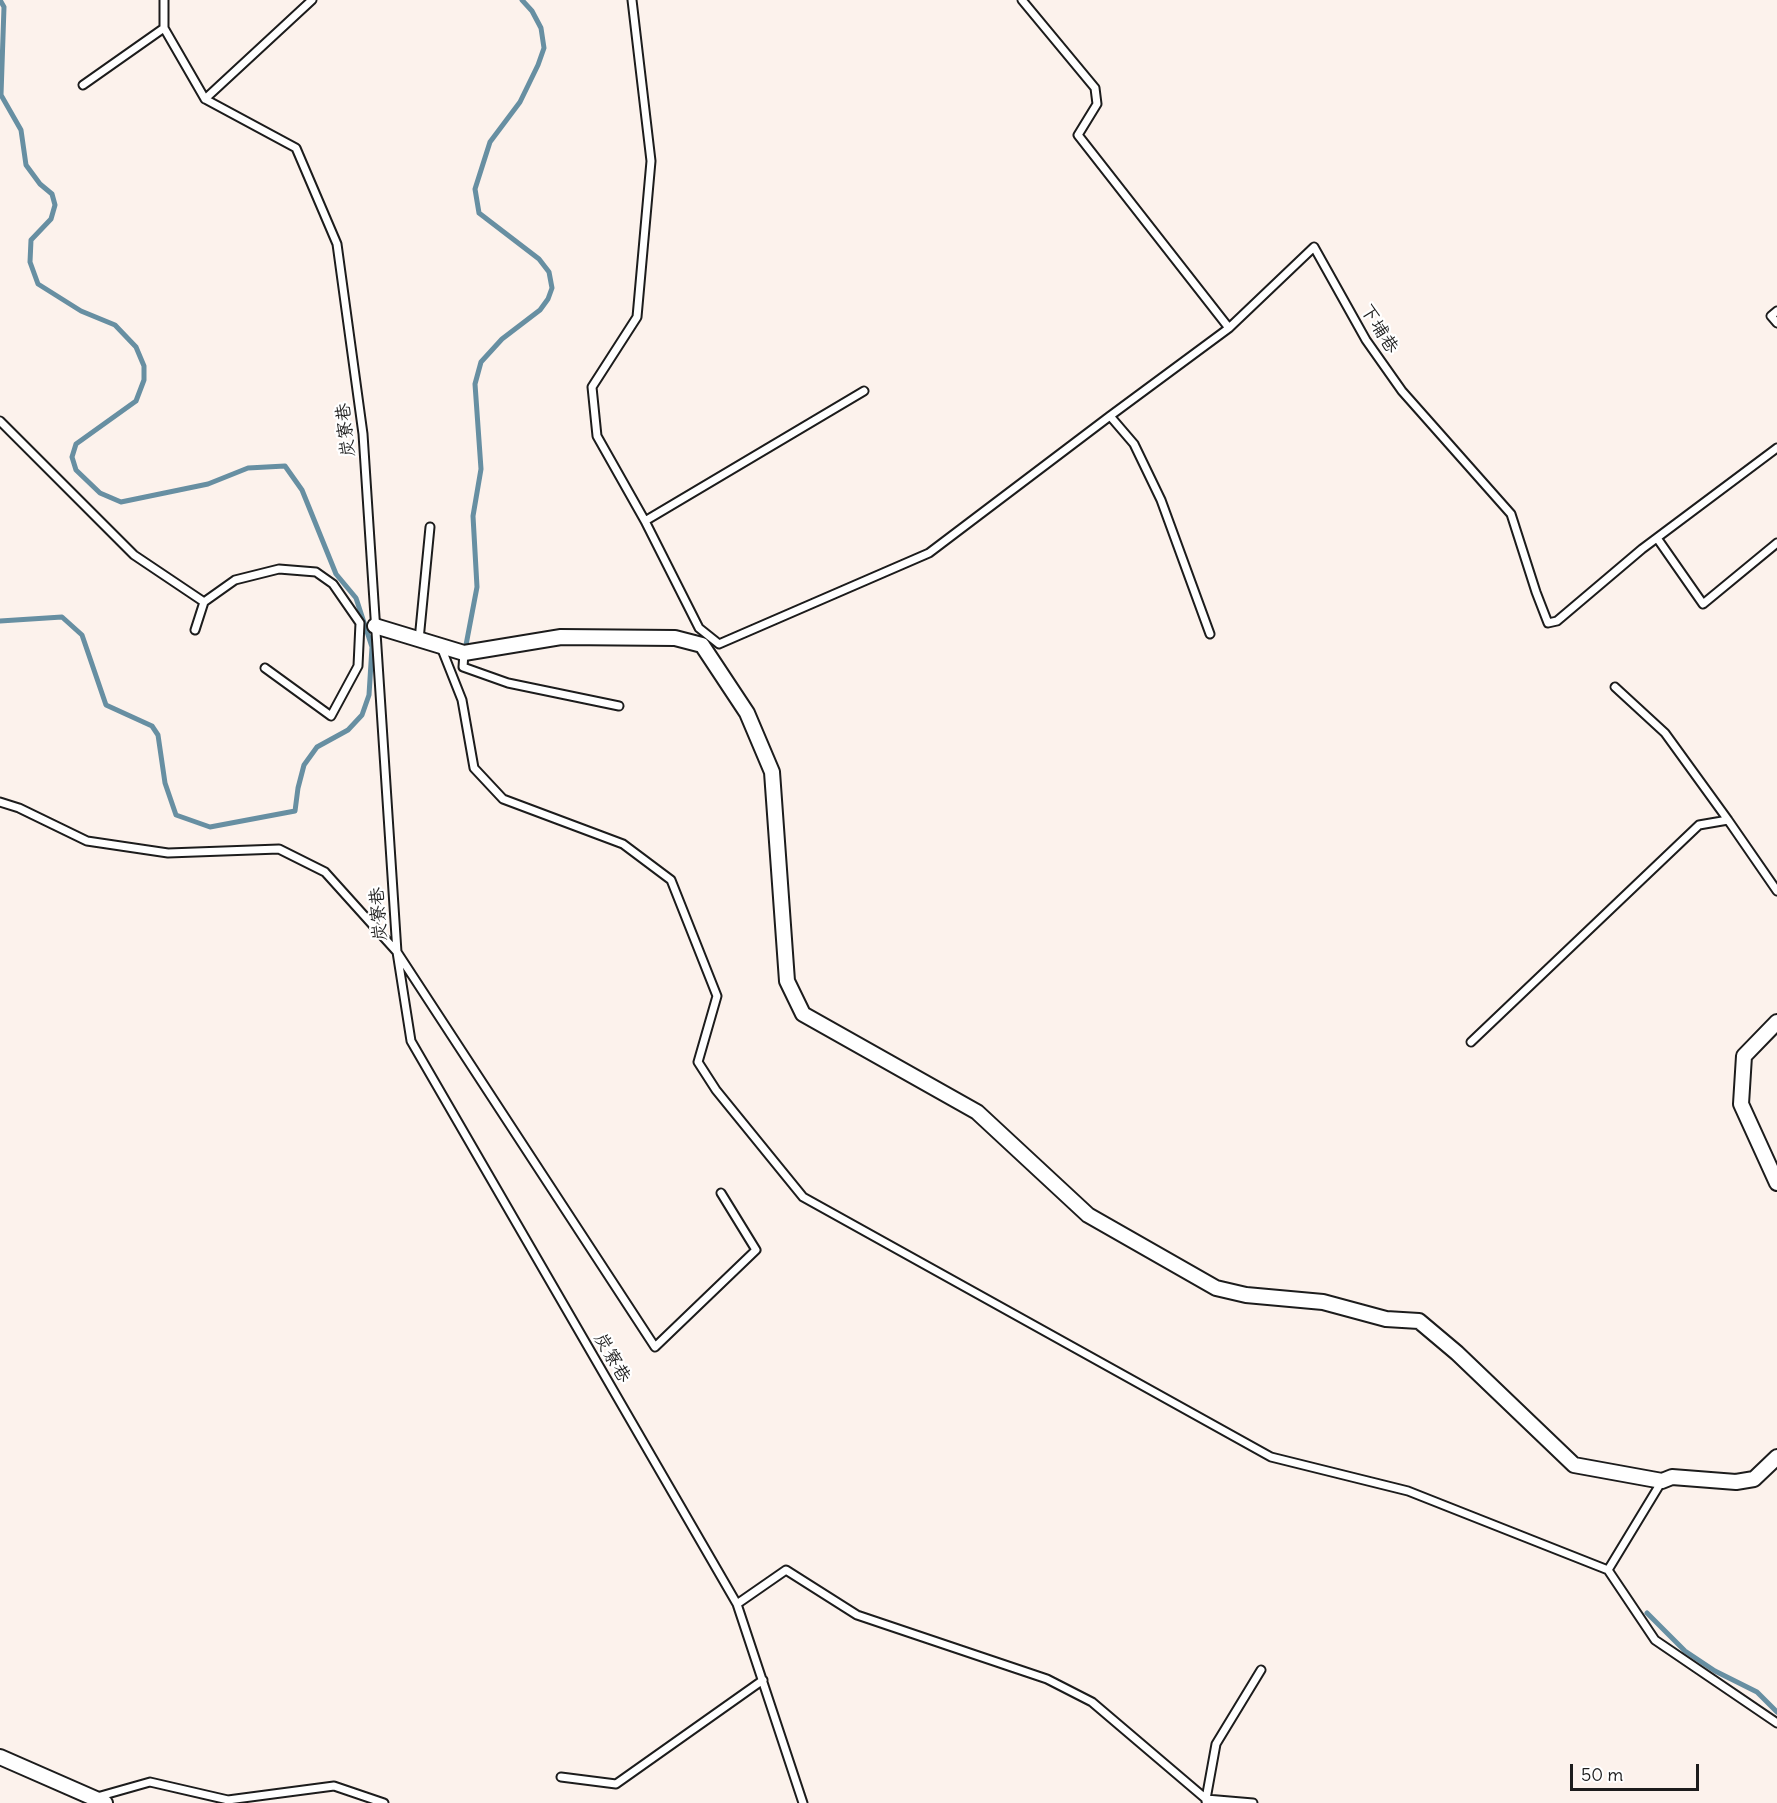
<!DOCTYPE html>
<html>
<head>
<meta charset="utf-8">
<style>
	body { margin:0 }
	#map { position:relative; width:1777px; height:1803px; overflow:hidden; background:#fcf2ec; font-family:Delius,sans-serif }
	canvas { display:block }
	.scale { position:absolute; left:1570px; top:1764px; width:129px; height:27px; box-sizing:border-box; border:3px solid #1c1c1c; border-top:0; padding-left:8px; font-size:18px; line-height:21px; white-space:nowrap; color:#1c1c1c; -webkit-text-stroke:4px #fff; paint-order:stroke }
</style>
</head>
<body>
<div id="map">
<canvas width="1777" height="1803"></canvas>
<div class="scale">50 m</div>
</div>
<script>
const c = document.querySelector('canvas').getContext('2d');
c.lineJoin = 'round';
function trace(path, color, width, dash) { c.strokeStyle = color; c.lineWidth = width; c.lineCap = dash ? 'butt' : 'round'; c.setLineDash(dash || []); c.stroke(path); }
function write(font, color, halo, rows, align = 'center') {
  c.font = font + ' Delius,"LXGW WenKai TC",sans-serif'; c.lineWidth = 4.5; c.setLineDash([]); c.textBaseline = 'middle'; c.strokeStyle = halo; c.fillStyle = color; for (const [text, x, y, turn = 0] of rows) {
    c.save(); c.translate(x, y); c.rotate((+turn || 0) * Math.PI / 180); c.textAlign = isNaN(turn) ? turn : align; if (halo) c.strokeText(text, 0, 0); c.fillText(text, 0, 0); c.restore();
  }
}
trace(new Path2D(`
	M0,0L4,7L1,95L21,130L26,165L40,184L52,194L55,205L51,219L31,240L30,262L38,284L81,311L115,325L136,347L144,366V380L136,401L76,444L72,457L76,470L100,493L121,502L208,484L248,468L285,466L302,490L336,574L356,598L372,647L369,695L362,715L348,730L317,747L304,765L298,788L295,811L210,827L176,815L165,783L158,735L152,726L106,705L82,635L62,617L0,621
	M466,645L477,587L473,516L481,469L475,384L481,362L502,339L540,310L548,299L552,288L549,272L539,259L479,213L475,189L490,142L520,102L538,65L544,48L541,28L532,11L522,0
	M1647,1613L1685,1651L1715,1671L1757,1692L1777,1712`), '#678fa2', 5);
const lane = new Path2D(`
	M164,0V28L205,99L296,148L337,244L363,434L397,952L411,1041L737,1604L803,1803
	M632,0L651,161L637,317L592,387L597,436L645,521L864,391
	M1022,0L1095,88L1097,104L1078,135L1229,328L1314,247L1366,340L1402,391L1511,514L1536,592L1548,623L1557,621L1642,549L1777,448
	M83,85L164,28
	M205,99L312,0
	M1777,311L1771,316L1777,323
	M0,421L134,555L204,602L235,580L279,569L316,572L333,584L360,623L358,666L331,716L265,668
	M645,521L699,628L719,644L929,553L1110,416
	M1657,538L1703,604L1777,543
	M195,630L204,602
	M1210,634L1161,500L1134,444L1110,416L1229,328
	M419,640L430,527
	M441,647L462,700L474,768L503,799L623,844L671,880L717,996L698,1062L716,1090L803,1197L1271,1457L1408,1491L1608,1570L1662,1481
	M464,653L463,667L508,683L619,706
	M1615,687L1665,733L1728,820
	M0,802L19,808L87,841L168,853L279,849L325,872L397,952L655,1347L756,1250L721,1193
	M1471,1042L1699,825L1728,820L1777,891
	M1608,1570L1655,1640L1777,1723
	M737,1604L786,1570L857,1615L1047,1679L1092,1702L1206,1799L1216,1744L1261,1670
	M561,1777L616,1784L763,1680
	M97,1797L150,1782L228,1800L334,1786L384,1803
	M1206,1801V1799L1253,1803`);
const street = new Path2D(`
	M375,626L464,653L561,637L675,638L702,645L747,713L772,772L787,981L803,1014L977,1112L1088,1215L1216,1288L1246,1295L1323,1302L1386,1319L1419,1321L1457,1353L1574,1465L1662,1481L1672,1477L1736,1482L1754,1479L1777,1457
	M1777,1022L1744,1056L1741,1104L1777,1183
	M0,1757L105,1803`);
trace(lane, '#1c1c1c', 11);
trace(street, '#1c1c1c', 18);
trace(lane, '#fff', 7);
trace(street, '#fff', 14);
write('18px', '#1c1c1c', '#fff', [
	["下埔巷",1379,329,58],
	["炭寮巷",346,430,-96],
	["炭寮巷",379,914,-94],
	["炭寮巷",612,1358,60]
]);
</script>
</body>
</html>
